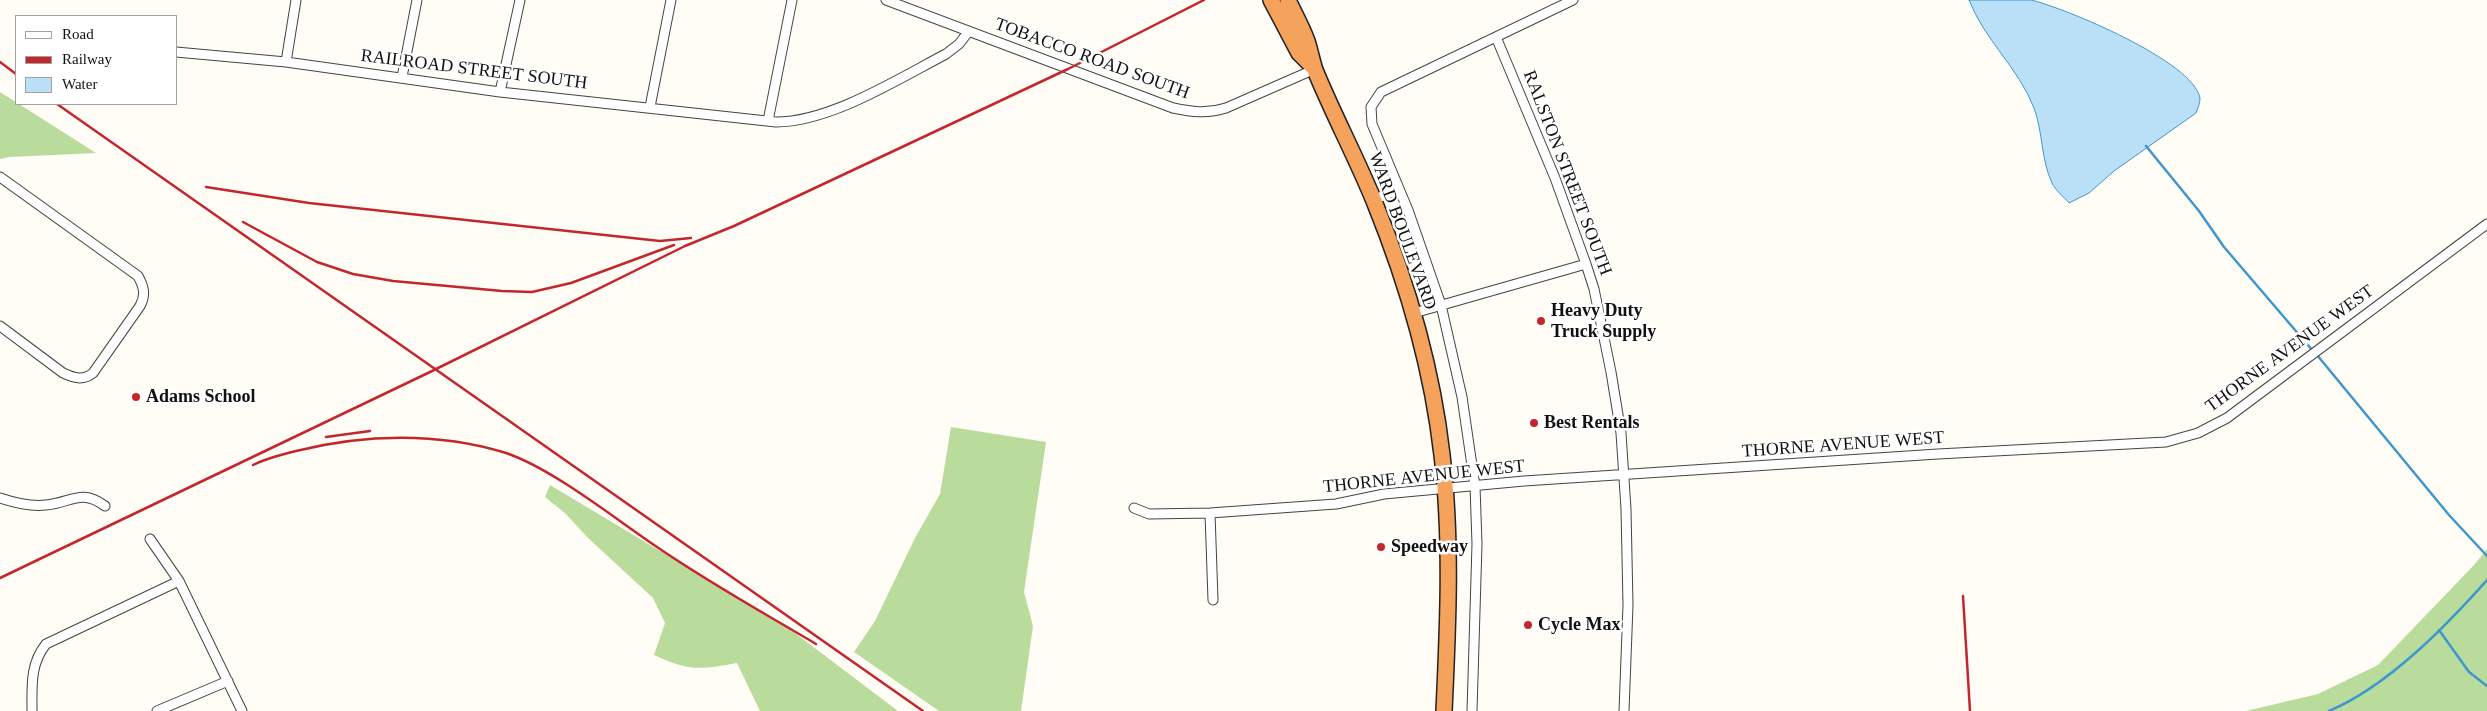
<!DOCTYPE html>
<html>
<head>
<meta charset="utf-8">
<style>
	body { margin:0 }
	#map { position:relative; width:2487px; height:711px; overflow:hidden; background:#fffdf5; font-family:"Times New Roman",serif }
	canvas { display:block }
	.legend { position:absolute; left:15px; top:15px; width:162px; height:90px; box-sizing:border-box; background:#fff; border:1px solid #a0a0a0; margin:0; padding:6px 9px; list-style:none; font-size:15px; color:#111 }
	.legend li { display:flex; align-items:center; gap:10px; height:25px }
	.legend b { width:25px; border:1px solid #a0a0a0 }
</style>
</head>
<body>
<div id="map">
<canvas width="2487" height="711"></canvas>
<ul class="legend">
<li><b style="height:6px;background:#fff"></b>Road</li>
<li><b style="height:6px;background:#c4262e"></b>Railway</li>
<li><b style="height:14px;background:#b9e0f7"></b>Water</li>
</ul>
</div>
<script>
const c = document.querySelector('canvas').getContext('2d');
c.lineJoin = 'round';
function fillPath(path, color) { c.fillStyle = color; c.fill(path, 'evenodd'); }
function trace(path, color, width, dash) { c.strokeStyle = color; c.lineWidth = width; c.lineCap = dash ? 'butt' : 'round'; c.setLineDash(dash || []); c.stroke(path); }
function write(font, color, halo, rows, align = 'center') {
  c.font = font + ' "Times New Roman",serif'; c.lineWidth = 5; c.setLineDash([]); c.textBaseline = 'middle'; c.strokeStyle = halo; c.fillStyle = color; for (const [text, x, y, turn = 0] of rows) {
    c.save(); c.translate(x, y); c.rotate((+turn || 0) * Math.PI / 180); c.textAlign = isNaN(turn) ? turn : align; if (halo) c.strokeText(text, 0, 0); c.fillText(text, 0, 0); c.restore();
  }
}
fillPath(new Path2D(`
	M0,92L96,153L10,157L0,159Z
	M951,427L1046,442L1024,592L1033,626L1021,711H939L854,652L875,621L915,538L940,494Z
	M550,485L787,627L898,711H760L737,663C700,670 689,671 654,655L665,623L653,598L587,537L566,514L545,497Z
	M2487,549V711H2246L2318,694L2378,665L2474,565Z`), '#b9dc9c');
const water = new Path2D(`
	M1969,0C1989,0 2012,0 2031,0C2065,8 2193,61 2200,98C2200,103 2198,108 2196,113L2114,171L2089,193L2069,203C2064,197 2055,190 2052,183C2041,160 2043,132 2034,108C2018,67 1985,41 1969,0Z`);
fillPath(water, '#b9e0f7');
trace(water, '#3f96cf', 1);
trace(new Path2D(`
	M2146,146L2199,211L2224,247L2313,351
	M2317,355L2449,515L2487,556
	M2439,630L2469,672L2487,686
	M2329,711C2388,686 2445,627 2487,580`), '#3f96cf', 2.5);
const street = new Path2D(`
	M886,0L1173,108C1192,112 1207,114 1226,108L1315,69
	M1496,37L1555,178L1586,264L1594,289L1611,372L1621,433L1626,509L1628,605L1624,711
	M176,52L286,62L500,92L776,122C830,122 898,79 946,54L959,44L969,31
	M286,62L296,0
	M402,77L417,0
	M500,92L520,0
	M650,107L671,0
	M768,121L792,0
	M0,177L138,276C144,287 146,295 140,306L93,373C83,381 74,378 63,373L0,326
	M1373,200L1399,189
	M1414,313L1586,264
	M0,498C15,503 30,507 46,505C71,503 81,488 105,506
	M1134,508L1149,514L1210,513L1336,504L1384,494L1524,481L1938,454L2166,442L2198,433L2227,418L2487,224
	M1210,513L1213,600
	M150,539L179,581L242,711
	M32,711C32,686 30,664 46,644L179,581
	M157,711L228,681
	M1472,711L1477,544L1475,486L1462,397L1441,305L1408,210L1372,124L1371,107L1381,92L1573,0`);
const highway = new Path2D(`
	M1271,0L1299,53L1314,68
	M1288,0C1294,13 1302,27 1307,41C1310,50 1312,61 1315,70C1333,114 1356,157 1374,201C1407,282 1432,367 1442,455C1452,540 1448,626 1444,711`);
trace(street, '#444', 11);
trace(highway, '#222', 18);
trace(street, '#fff', 9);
trace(highway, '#f5a25d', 15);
trace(new Path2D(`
	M0,62L16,74
	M57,104L923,711
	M206,187L309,203L660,241L691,238
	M243,222L317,262L353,274L393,281L502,291L532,292L571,283L674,245
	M326,437L370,431
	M253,465C267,458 281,455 296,451C364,434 438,432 506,453C553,469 614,518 657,547C708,582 762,612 816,644
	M0,578L430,372L685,246L734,226L1068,69L1204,0
	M1963,596L1970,711`), '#c4262e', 2.5);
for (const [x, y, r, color] of [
	[1541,321,5,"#c4262e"],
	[136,397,5,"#c4262e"],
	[1534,423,5,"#c4262e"],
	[1381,547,5,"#c4262e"],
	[1528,625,5,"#c4262e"]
]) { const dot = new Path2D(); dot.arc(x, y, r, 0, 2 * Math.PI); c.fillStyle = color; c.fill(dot); trace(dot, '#fff', 2); }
write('18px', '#111', '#fff', [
	["TOBACCO ROAD SOUTH",1092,59,20],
	["RAILROAD STREET SOUTH",474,70,7],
	["RALSTON STREET SOUTH",1567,173,69],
	["WARD BOULEVARD",1402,231,70],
	["THORNE AVENUE WEST",2290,349,-36],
	["THORNE AVENUE WEST",1843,445,-4],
	["THORNE AVENUE WEST",1424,477,-6]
]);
write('bold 18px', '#111', '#fff', [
	["Heavy Duty",1551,311],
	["Truck Supply",1551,332],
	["Adams School",146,397],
	["Best Rentals",1544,423],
	["Speedway",1391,547],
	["Cycle Max",1538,625]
], 'left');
</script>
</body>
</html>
